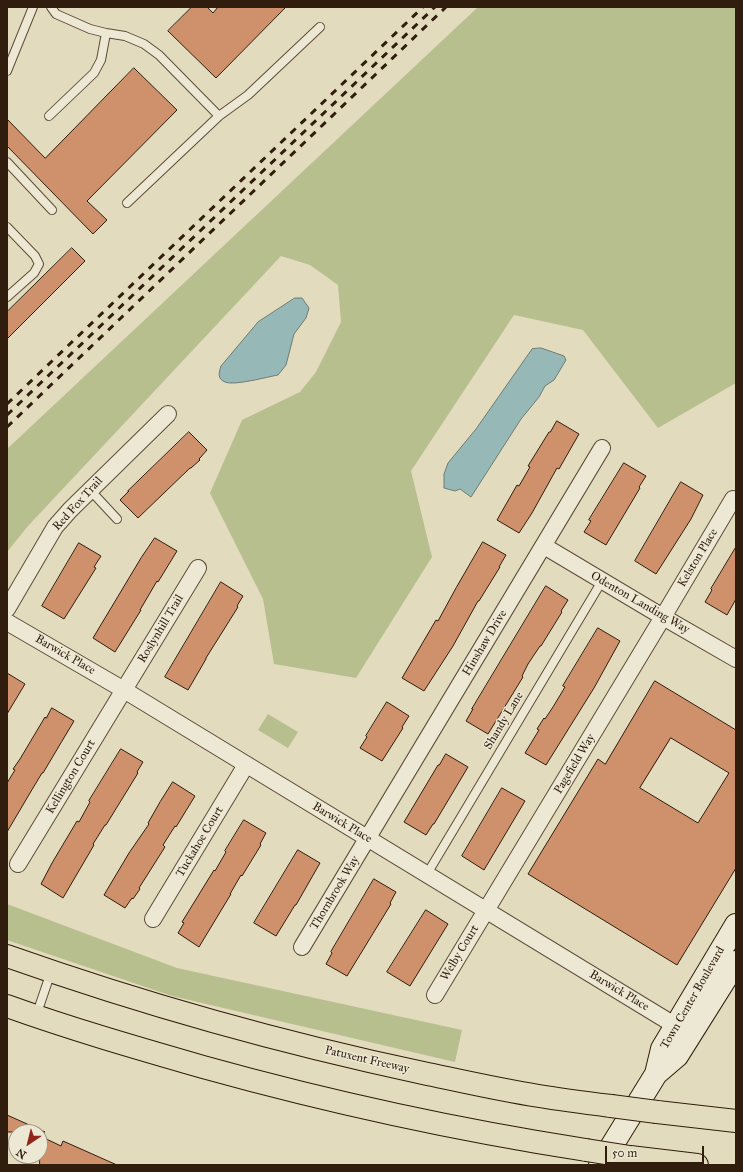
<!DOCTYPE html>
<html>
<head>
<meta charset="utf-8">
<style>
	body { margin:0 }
	#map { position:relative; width:743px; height:1172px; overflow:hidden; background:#e3dbbd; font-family:"IM FELL Great Primer",serif }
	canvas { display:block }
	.frame { position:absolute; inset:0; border:8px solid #301d0d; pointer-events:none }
	.north { position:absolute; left:8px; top:1124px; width:40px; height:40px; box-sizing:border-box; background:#ede8d4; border:1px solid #a19784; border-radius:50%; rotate:215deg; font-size:11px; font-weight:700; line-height:16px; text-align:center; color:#301d0d }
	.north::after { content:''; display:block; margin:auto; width:14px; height:18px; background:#8f2418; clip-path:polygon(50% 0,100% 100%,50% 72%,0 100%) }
	.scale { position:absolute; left:605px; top:1146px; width:99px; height:18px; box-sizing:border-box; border:2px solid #301d0d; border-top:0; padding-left:5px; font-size:12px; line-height:14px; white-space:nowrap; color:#301d0d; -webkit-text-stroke:3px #ede8d4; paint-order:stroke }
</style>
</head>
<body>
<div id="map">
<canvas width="743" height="1172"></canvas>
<div class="frame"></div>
<div class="north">N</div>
<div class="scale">50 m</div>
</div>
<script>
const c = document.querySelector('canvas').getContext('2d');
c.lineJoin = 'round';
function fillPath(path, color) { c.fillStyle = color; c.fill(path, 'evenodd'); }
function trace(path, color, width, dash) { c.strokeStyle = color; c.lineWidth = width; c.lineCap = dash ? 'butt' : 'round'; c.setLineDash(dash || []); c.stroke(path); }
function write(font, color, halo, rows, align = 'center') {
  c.font = font + ' "IM FELL Great Primer",serif'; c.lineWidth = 3; c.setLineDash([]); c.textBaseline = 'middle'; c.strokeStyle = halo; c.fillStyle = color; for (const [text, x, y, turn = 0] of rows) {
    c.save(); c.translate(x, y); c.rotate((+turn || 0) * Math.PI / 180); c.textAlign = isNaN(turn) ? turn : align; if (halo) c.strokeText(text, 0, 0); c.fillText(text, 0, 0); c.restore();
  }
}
fillPath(new Path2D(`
	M478,7H736V383L658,428L583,330L514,315L411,471L432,557L356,678L274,664L263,599L210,493L242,420L300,392L316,372L341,322L338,285L310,265L281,256L28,526L7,552V449Z
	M268,714L298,732L288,748L258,730Z
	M7,904L177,968L462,1030L455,1062L172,996L7,940Z`), '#b8bf8e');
const water = new Path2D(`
	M295,298H302L309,308L306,318L294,334L286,365L278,375C267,377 234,386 225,382C217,379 219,372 221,366L258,322Z
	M541,348L564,356L566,360L554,380L545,386L539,397L521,419L471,497L460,489L455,491L444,488V474L448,463L476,429L532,349Z`);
fillPath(water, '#96b9b8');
trace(water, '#6d7b74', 1);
const building = new Path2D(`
	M192,7H207L213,13L218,7H286L216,78L168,31Z
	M134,68L177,110L87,201L107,220L93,234L7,146V119L45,158Z
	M72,248L85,261L7,339V312Z
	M557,421L579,434L559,469L557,468L532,513L519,533L497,520L517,485L519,486L530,467L528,466L549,432H550Z
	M189,432L207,450L199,459L200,460L191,468H190L138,518L120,500L129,491H128Z
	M624,463L646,476L639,487L640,488L606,545L584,532L591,521L589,520Z
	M681,482L703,495L691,519L656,574L635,561Z
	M155,538L177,551L158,582L157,581L140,610H141L115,652L93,638L141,558Z
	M483,542L506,555L499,567H500L479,601H478L453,646L424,691L402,678L436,620L438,621L456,588Z
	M79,543L101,556L94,567L96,568L64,619L42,606Z
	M736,547V599L727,615L705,602L712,590L711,589Z
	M221,582L243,596L237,606L238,607L206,658V659L188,690L165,677Z
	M546,586L568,600L561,611L562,612L541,646H540L528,664L522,676L523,677L488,734L466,721L473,709H472Z
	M598,628L620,641L594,688L546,765L525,753L539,730L537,729L544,718L545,719L553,707L565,687L563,686Z
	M7,673L25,684L7,714Z
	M655,681L736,730V868L677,965L528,874L598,759L605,764ZM671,738L729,773L698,823L640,788Z
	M387,702L409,716L402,727L403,728L382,761L360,748L367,737L366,736Z
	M52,708L74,721L43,773H42L30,793L7,832V783L15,770L13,769L20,759L45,717L46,718Z
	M121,749L143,762L137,772L138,773L106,825H105L93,844L94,845L63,898L41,884L52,863L77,821L79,822L90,802L89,801Z
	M446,754L468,767L434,824H433L426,835L404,822L438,765H439Z
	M173,782L195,796L176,827L175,826L163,845L165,847L139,888L140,889L133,899L132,898L125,908L104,895L129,853L149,824L148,823L160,802Z
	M502,788L525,801L484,870L462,856Z
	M244,820L266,833L260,844L261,845L242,876L241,875L230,894H231L199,947L178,933L184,923L182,922L214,870L215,871L226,852L225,851Z
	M298,850L320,863L296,905H295L276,936L254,923Z
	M374,879L396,892L390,903L391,904L347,976L326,964L332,953L331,952Z
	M426,910L448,924L410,986L387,972Z
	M7,1115L45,1132H7Z
	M40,1136L61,1146L63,1141L117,1165H40Z`);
fillPath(building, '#ce916b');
trace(building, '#301d0d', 1);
const lane = new Path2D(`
	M106,33L125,36L144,44L159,55L219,116L127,203
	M7,71L33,7
	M49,116L94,73L101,60L106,33L90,29L56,14L51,7
	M219,116L248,95L320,27
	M7,162L52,210
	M7,227L35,256L39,264L34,273L7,297
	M90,490L117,519
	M427,874L602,581
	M36,1016L51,972`);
const street = new Path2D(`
	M544,546L663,617L736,659
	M7,609L55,527L70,510L168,414
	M7,622L124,690L676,1026
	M18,864L198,568
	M153,919L246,765
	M302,947L602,448
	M435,995L663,617L733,499`);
const secondary = new Path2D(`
	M656,1074L677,1056L736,962
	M600,1165L656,1074L662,1049L736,925`);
const highway = new Path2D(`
	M7,956C143,1004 282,1043 423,1073C461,1081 500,1090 539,1096C563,1100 587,1103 611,1106
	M7,1006C71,1029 137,1048 203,1067C329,1102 457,1130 586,1150
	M657,1112L736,1121
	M630,1157L697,1165`);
trace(lane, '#5d4c39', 10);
trace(street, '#5d4c39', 18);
trace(secondary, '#301d0d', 24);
trace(highway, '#301d0d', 24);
trace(lane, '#ede8d4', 8);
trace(street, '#ede8d4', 16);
trace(secondary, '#ede8d4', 22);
trace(highway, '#e3dbbd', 22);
trace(new Path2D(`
	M7,404L423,7
	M7,415L435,7
	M7,427L446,7`), '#301d0d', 3, [7, 7]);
const highwayBridge = new Path2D(`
	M611,1106L657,1112
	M586,1150L630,1157`);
trace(highwayBridge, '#301d0d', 24, []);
trace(highwayBridge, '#e3dbbd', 22);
write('12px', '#301d0d', '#ede8d4', [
	["Red Fox Trail",78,504,-48],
	["Kelston Place",698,558,-59],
	["Odenton Landing Way",640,603,30],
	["Roslynhill Trail",161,629,-59],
	["Hinshaw Drive",485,643,-59],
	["Barwick Place",65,655,30],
	["Shandy Lane",504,721,-59],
	["Pagefield Way",575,764,-59],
	["Kellington Court",71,777,-59],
	["Barwick Place",342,823,31],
	["Tuckahoe Court",200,842,-59],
	["Thornbrook Way",335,893,-59],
	["Welby Court",460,953,-59],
	["Barwick Place",619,991,31],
	["Town Center Boulevard",693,998,-60],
	["Patuxent Freeway",367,1060,13]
]);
</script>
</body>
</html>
